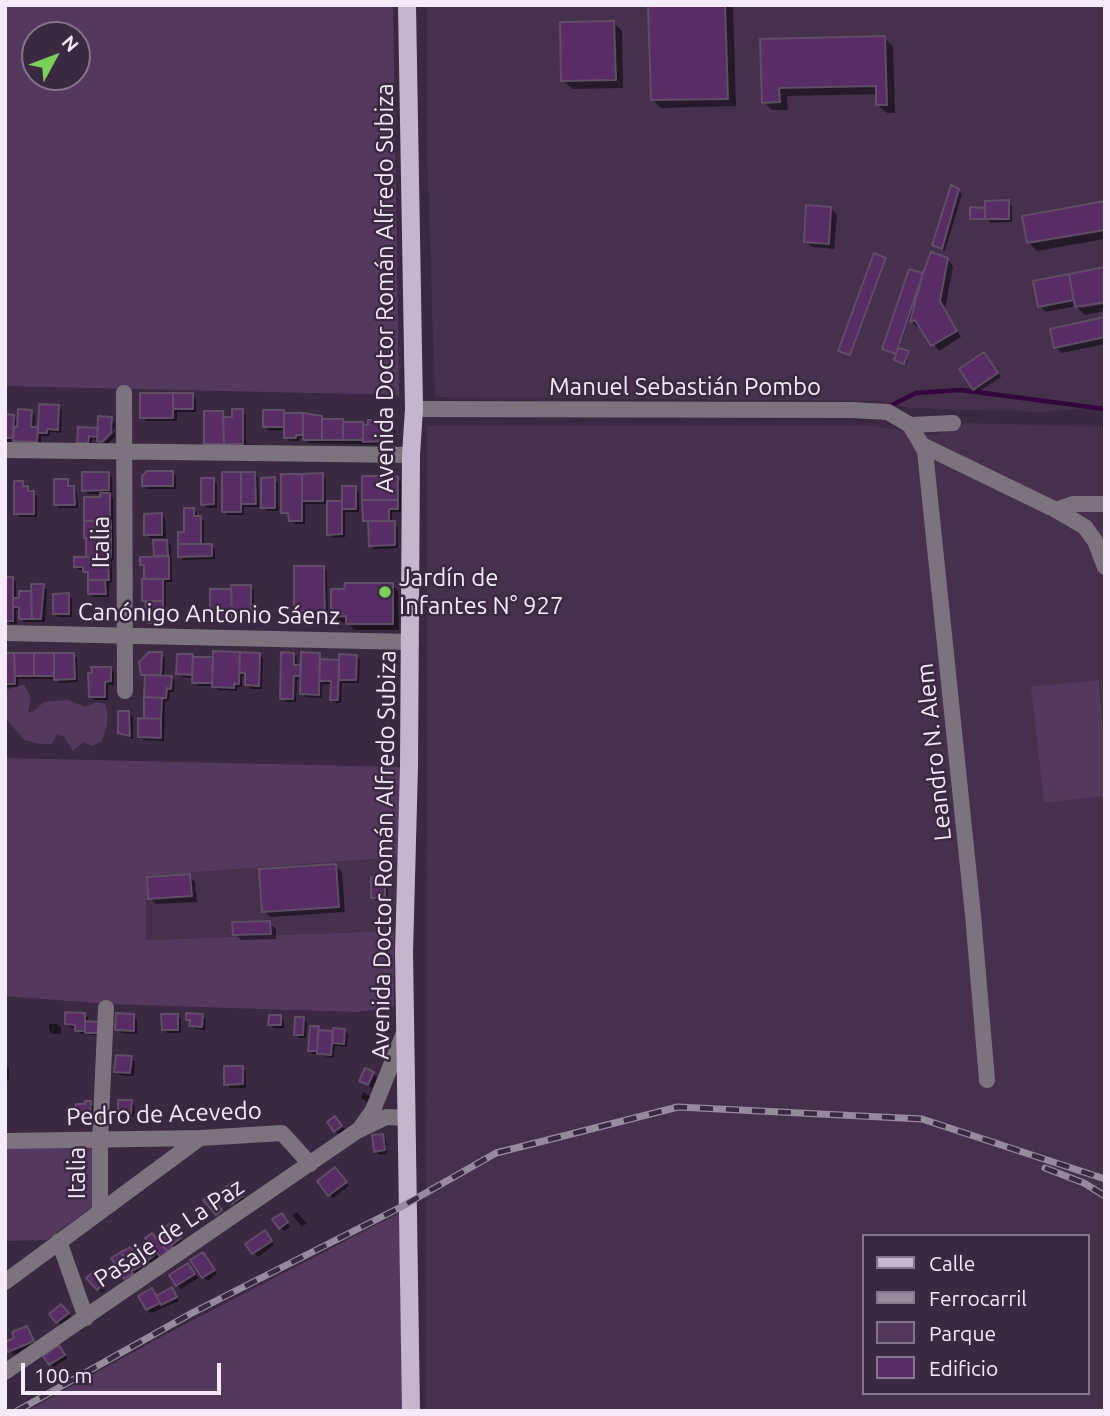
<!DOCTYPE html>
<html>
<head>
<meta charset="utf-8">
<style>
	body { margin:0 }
	#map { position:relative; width:1110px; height:1416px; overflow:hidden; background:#3a2940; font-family:Ubuntu,sans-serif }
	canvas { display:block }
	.frame { position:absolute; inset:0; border:7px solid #f5eaf9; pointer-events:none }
	.legend { position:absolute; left:862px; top:1234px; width:228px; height:161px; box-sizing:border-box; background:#3a2940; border:2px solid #85768a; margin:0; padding:9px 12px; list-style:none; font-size:21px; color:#f5eaf9 }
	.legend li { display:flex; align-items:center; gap:14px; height:35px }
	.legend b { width:35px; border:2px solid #85768a }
	.north { position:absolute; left:21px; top:21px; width:70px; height:70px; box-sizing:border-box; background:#3a2940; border:2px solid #85768a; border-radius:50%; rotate:49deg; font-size:19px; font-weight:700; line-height:28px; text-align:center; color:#f5eaf9 }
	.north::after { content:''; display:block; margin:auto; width:24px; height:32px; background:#79d158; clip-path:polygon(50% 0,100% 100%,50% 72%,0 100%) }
	.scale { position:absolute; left:21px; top:1363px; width:200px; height:32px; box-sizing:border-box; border:4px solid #f5eaf9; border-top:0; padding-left:9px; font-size:21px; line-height:24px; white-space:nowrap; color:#f5eaf9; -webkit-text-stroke:5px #3a2940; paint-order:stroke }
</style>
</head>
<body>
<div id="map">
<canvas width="1110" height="1416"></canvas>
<div class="frame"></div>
<ul class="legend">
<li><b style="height:9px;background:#c7b5cd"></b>Calle</li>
<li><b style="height:9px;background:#988a9d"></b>Ferrocarril</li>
<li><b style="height:19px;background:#53395b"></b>Parque</li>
<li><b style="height:19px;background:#582d65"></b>Edificio</li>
</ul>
<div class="north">N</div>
<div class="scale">100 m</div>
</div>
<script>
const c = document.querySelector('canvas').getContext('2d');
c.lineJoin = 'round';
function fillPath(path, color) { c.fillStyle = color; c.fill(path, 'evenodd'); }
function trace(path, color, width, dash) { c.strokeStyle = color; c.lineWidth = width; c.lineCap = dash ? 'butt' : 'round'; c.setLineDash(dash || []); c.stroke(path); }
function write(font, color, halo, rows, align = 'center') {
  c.font = font + ' Ubuntu,sans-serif'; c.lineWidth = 5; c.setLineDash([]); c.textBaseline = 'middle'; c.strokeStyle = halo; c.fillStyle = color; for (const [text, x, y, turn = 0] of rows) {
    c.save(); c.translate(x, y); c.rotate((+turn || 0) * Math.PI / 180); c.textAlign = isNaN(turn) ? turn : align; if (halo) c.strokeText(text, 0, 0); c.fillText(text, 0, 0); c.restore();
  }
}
fillPath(new Path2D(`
	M427,5H1105V406L1046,412L910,408L883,401L435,397L427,150Z
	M966,423L1105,427V1411H426L427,426H874L934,435ZM863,1236H1087V1393H863Z
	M398,857L394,931L146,940V876Z`), '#46314d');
fillPath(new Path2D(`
	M5,5H393L399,395L5,386ZM35,35H77V77H35Z
	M1098,680L1105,747V796L1044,803L1031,687Z
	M24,684L31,698L28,713L34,711L44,702L68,700L85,707L96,702L105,704C110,718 107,728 101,742L92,746L83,742L73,751L64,737L57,734L52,744H40L24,740L5,717V690Z
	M5,758L402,767L398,857L146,876V940L394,931V1006L385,1009L356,1012L107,1004L5,996Z
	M94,1147L92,1207L47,1240L5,1241V1148Z
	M401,1212L405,1411H27L157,1339Z`), '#53395b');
fillPath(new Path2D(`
	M650,5H733L736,106L661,108L653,100Z
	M613,22L622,31L623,88L572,89L563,80Z
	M884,38L893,46L895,113H887L878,105V94L787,96L788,110H772L764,102L762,41Z
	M958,190L962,194L945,251L934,245Z
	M1008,202L1012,206V222L991,223L988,220L972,218L987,209Z
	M1105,203V239L1037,251L1028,242Z
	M831,209L837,215L834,249L812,247L805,241Z
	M885,259L886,261L851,355L842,352Z
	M947,259L953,266L945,309L961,337L939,351L921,326L917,327L909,319L899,350L909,354L906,364L898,361V354L886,350L910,271L924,276Z
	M1105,269L1081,304V308L1105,304V311L1085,315L1076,306L1046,312L1040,306Z
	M1105,319V344L1062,353L1056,347Z
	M988,358L1001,377L978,392L974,389Z
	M192,394L196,398V412H177V421H146L142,417Z
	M58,406L62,410L61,433L50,432V436H41V445L5,442V426L13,417L19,423L31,412L35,416L34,429H40Z
	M242,411L246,415V447H209L205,443L223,413L226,419H233Z
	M283,412L286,415L321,417L325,421H343L345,424L365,427L391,422L395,426V445L308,443L305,438H299V441H290L286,438V430L269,431L265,427Z
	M111,419L115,422V427L100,442L99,440L92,439V446H83L79,442V429L99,430Z
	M115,432V437L106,445L102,444Z
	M172,472L176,476V489H147L143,485Z
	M109,474L112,478V493H108L113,499L114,560H112V583H109V597H93L90,593V576L85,570H79L75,566L88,559L102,494H88L84,490Z
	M255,474L258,478L259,507H244V515H228L224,511Z
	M322,475L326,479V503H344L355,488L359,492V512H345V537L333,538L329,534L328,504H305V524H294L290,516L283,512Z
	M397,478L401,482V512H392V523L398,527V548L374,549L370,545L368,524L364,520Z
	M274,479L278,483V511H267L263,507Z
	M213,480L217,484V508H207L203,504Z
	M68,481L72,488L77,492L78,508H59L56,505Z
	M22,482L37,496V517H20L16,513Z
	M193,509L197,513V517L204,521V545H211L215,549V559L183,560L180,556Z
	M162,515L165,519L166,538H150L146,534Z
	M155,542H167L171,545L172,582H166V626H154L150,622L147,604L143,600L145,568L142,564L155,558Z
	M324,568L327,572L328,622H313L309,614H300L296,611Z
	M12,578L16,582V600H21V593L33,592L43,586L47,590L45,622H25L21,619V610H16L17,624H11L5,619V588H8Z
	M392,585L398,591L399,630H354L348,622H339L333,616Z
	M250,586L254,590V618H235V622H216L212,619V591H233Z
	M68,595L72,599V617H58L55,613Z
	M161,654L165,658L164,677H171L175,681L174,692H170L169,701H165L164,741L144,740L140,736L146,720L147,678L143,674Z
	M259,654L263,658L262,689H251L247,685V676H242V687H237V691L218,690L214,686H198L194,682V678L182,677L178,673V656L215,659Z
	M294,654L297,658V666L302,667L319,654L323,661H341L356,656L360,660L359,683H342L341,703H336L332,699V684H322V698L305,697L302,693V679H297L296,702H286L282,698Z
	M5,655H73L77,658L78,682L60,683L56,679H18V687H5Z
	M110,668L114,672V685H108V700H94L90,697L93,675Z
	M129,713L133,717V739L120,732Z
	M335,865L342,872L345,912L270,917L264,911Z
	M189,876L195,882L197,902L156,904L150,898Z
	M384,878L388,882V901H376L373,897Z
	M269,923L276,929V939L241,940L235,934Z
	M85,1014L88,1018V1023L102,1036L81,1034L77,1028H71L67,1024Z
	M177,1015L181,1019V1033H167L164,1029Z
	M202,1015L206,1019L205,1030L195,1029L187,1019Z
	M133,1016L137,1020V1034L121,1033L117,1029Z
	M280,1017L284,1021V1028H274L270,1024Z
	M304,1019L307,1023L306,1038H299L296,1034Z
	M49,1024H57L61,1028V1034H53L49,1030Z
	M318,1028L322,1032L344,1031L348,1034L347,1047L335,1046L334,1058L313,1054L310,1050Z
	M131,1058L135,1062L134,1076L120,1075L116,1071Z
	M5,1065L9,1068V1081H5Z
	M242,1068L246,1072V1088H230L226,1084Z
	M373,1074L377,1077L372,1088L361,1081Z
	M363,1092L373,1098L371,1104L361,1098Z
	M131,1102L135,1106L134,1117H123L119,1113Z
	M90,1103L94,1106L93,1121L85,1120L77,1109Z
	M339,1122L345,1130L339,1134L335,1131Z
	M382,1136L386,1140L387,1154L379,1155L375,1151Z
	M339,1173L349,1186L333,1198L320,1182Z
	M236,1188L246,1200L237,1207L224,1191Z
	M297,1212L307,1223L302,1227L292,1215Z
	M285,1219L290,1227L284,1231L280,1227Z
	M169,1226L184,1243L151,1264L148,1261L144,1247L157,1240Z
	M268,1236L274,1245L258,1257L247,1244Z
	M130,1249L144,1270L129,1282L114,1259Z
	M207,1258L217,1274L207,1281L193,1261Z
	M192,1269L198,1278L181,1289L177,1285Z
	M93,1274L106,1289L102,1293L89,1278Z
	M175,1293L179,1301L151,1313L147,1309L157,1297Z
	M61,1306L71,1317L61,1325L51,1314Z
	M27,1328L36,1345L14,1355L10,1351Z
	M63,1351L67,1359L54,1367L50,1364Z`), '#0007');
trace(new Path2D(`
	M888,407L916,393L961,390L1105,409`), '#33063e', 4.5);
const building = new Path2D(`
	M648,5H725L728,99L651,100Z
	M614,21L616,80L561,81L560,22Z
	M885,36L887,105H876V86L779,88L780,102L762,103L760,39Z
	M951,185L959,189L942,249L932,245Z
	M1009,200V219H985V201Z
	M1105,201V230L1027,243L1022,216Z
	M806,205L831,207L829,244L804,242Z
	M970,207L985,208V219H970Z
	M931,252L948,258L940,301L957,331L931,346L915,320L910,322L923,273Z
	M874,253L886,258L850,355L838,351Z
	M1105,267V302L1075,307L1069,274Z
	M909,269L923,273L896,354L882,349Z
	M1069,274L1074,300L1038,307L1033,281Z
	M1105,317V337L1054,348L1050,329Z
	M898,348L909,351L904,364L894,360Z
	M984,352L998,373L973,390L959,369Z
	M140,393H173V418H140Z
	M173,393H193V409H173Z
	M39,404L59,405L58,430L47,429V433H38Z
	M18,409L32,410L31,427H38L37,442L13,441L14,427H17Z
	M232,409H243V444H224L223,417H232Z
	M263,410H284V427H263Z
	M204,411H223L224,444H204Z
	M284,413H303V435H296V438H284Z
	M303,413L322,416V440H303Z
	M6,414L14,415L13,438H5Z
	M98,416L112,417L111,433L102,442L97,441Z
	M322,419H343V440H322Z
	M368,420H392V441L363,442V425H368Z
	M343,422H363V440H343Z
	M78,427L98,428L97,437L89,436L88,443H77Z
	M147,471H173V486H142V476Z
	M82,472H109V490L82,491Z
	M222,472H241V512H222Z
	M241,472H255L256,504H241Z
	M323,473V501H302V474Z
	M281,474H302V521H289L288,513H281Z
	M362,476H398V500H362Z
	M275,477V508H261V478Z
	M201,478H214V504L201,505Z
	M54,479H68V486H74L75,505H54Z
	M14,481H23V486H28V491H34V514H14Z
	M342,486H356V509H342Z
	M100,493H110V521H84V497H100Z
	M362,500H398V509H389V521H363Z
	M327,501H342V534L327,535Z
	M184,508H194V516H201V544H178V532H184Z
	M162,513V535H144V514Z
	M84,521H111V538H84Z
	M368,521H395V545L369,546Z
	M86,538H111V557H86Z
	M153,540H167L168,556H154Z
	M178,544H212V556L178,557Z
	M169,556V579H144V565H140V557Z
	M74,557H108L109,580H88V572H83V567H74Z
	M294,566H324L325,619H308V611H294Z
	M6,577H13V621H6Z
	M142,579H163V601H142Z
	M88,580H105L106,594H88Z
	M345,583H393V624H346V616L331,617V589H344Z
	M31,584H44L41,619H32Z
	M231,585H251V615H232Z
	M210,589H231L232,619H210Z
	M19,591H31L32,619H19V607H13V598H19Z
	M69,593V614H53V594Z
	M145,601H163V623H148Z
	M213,651L240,652L239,684H234V688L212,687Z
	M149,652H162L161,675H141L139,662Z
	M240,652L260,653L259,686L245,685V673H239Z
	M281,652L294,653V665H301L300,676H294L293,699H280Z
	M301,652L320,653L319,695L300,694Z
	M5,653H14L15,684H5Z
	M14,653H34V676H15Z
	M34,653H54V676H34Z
	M54,653H74L75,679L54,680Z
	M177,654H193L192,675L176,674Z
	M339,654L357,655L356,680H339Z
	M193,657H213L212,683H192Z
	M320,659L339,660L338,700H330L331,681H319Z
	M91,667H111V681L105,682V697H89L88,673H92Z
	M145,675L172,676L171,689L167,688L166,698L144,697Z
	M144,697L162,698L161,719L144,718Z
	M118,711H129L130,736L118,733Z
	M138,718L161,719V738L138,737Z
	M336,864L339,907L262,912L259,869Z
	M190,874L192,896L148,899L147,877Z
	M371,877H385V898H371Z
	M270,921L271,934L233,935L232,922Z
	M65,1012L85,1013V1031H75V1025L65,1024Z
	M116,1013L134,1014V1031L115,1030Z
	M186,1013L203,1014L202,1027L189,1026L190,1020H186Z
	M161,1014H178V1030H162Z
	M269,1015H281V1025H268Z
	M295,1017H304L303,1035H294Z
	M85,1021L99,1022V1033H85Z
	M310,1026H319L317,1051H308Z
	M333,1028L345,1029L344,1044L332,1043Z
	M318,1030L333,1031L331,1055L317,1054Z
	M116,1055L132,1056L130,1073L114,1072Z
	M224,1066H243V1084L224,1085Z
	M365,1068L374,1072L368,1085L359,1081Z
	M118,1100H132L131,1114H118Z
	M85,1101H91L90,1118L80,1117V1110H75L76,1104H85Z
	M335,1116L342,1126L334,1132L327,1122Z
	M383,1134L385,1150L374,1152L372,1135Z
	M335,1167L347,1182L328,1196L317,1181Z
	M232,1182L243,1196L232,1204L221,1191Z
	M210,1195L222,1210L216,1215L203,1200Z
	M282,1213L288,1222L279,1229L272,1219Z
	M169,1224L181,1238L172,1245L160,1231Z
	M265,1230L272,1241L252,1254L245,1244Z
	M152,1233L168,1252L161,1258L145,1238Z
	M162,1233L173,1248L168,1252L156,1238Z
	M147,1241L157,1253L146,1262L139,1253L144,1250L141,1247Z
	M130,1247L141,1266L132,1271L121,1252Z
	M121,1252L133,1274L124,1279L111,1258Z
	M203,1252L215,1270L202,1278L190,1260Z
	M188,1263L195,1274L176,1286L169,1275Z
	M93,1272L104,1284L97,1290L86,1278Z
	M172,1287L177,1297L161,1305L156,1296Z
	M152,1288L160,1303L146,1310L138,1296Z
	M61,1304L69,1313L56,1323L49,1314Z
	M27,1326L34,1341L8,1352L5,1342L14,1338L12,1332Z
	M59,1345L65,1355L49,1365L43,1356Z`);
fillPath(building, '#582d65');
trace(building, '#604d66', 2);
trace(new Path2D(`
	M124,393L125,691
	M414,409L852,410L888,412L910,425L953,423
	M910,425L925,451L973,915L987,1080
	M922,445L1056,510L1085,527L1095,541L1105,567
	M5,450L411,455
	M1056,510L1073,504H1105
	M5,633L411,642
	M361,1127L373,1110L404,1033
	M5,1141L200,1138L282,1133L310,1164
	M100,1211V1140L106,1008
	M59,1241L86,1318
	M5,1282L200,1138
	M5,1372L357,1131L386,1117L406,1118`), '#7c737f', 16);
trace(new Path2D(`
	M407,5L414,409L411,455L409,767L404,952L411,1411`), '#c7b5cd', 18);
const rail = new Path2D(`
	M1045,1168L1084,1183L1105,1196
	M17,1411L192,1313L401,1207L496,1153L678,1107L922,1119L1105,1179`);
trace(rail, '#988a9d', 7);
trace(rail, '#3a2940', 4.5, [13]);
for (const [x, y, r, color] of [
	[385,592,7,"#79d158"]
]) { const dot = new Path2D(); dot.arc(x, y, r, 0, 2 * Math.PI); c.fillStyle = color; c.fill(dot); trace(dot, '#3a2940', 2.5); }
write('24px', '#f5eaf9', '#3a2940', [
	["Avenida Doctor Román Alfredo Subiza",385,288,-90],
	["Manuel Sebastián Pombo",685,387],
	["Italia",101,542,-90],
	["Canónigo Antonio Sáenz",209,614,1],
	["Leandro N. Alem",934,752,-96],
	["Avenida Doctor Román Alfredo Subiza",384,855,-89],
	["Pedro de Acevedo",164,1114,-2],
	["Italia",77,1173,-90],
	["Pasaje de La Paz",169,1233,-34]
]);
write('24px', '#f5eaf9', '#3a2940', [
	["Jardín de",399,578],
	["Infantes N° 927",399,606]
], 'left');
</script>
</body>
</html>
